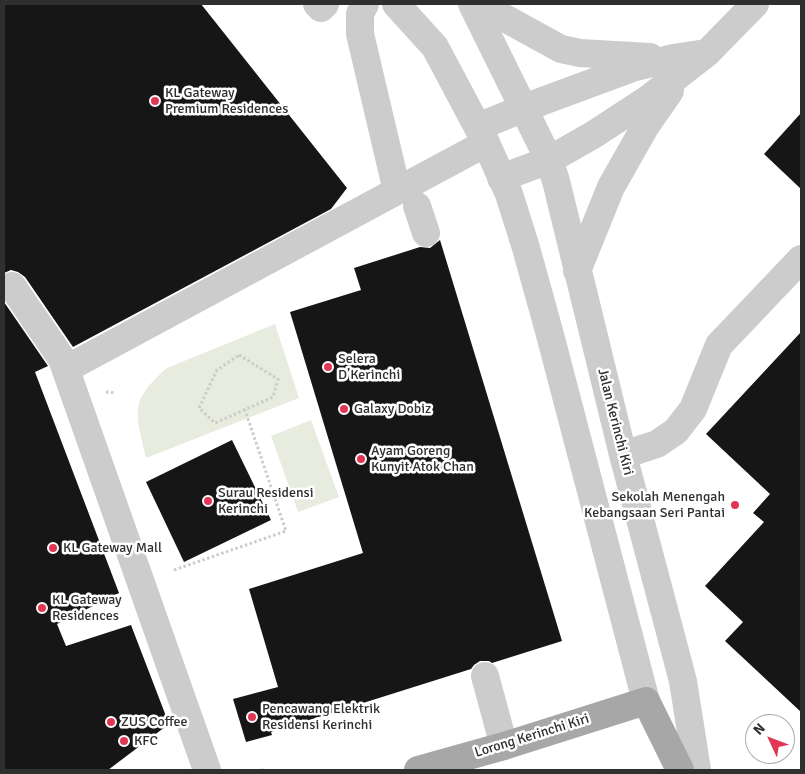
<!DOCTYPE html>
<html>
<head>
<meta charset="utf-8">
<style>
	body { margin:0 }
	#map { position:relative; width:805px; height:774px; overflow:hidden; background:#fff; font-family:Signika,sans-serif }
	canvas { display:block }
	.frame { position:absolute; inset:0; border:5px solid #2f2f2f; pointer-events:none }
	.north { position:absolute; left:745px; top:714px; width:50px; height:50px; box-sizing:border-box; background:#fff; border:1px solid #acacac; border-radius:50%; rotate:313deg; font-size:14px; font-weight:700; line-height:20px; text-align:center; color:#2f2f2f }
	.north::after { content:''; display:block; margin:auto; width:18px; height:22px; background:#e23656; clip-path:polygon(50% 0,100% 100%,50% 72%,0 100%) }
</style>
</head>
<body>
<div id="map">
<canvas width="805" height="774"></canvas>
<div class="frame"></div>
<div class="north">N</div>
</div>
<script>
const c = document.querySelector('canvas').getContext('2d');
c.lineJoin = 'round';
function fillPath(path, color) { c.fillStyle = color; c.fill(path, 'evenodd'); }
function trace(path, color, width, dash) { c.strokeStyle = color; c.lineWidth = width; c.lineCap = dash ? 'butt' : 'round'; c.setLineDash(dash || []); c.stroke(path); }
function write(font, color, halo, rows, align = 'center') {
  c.font = font + ' Signika,sans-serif'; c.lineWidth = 5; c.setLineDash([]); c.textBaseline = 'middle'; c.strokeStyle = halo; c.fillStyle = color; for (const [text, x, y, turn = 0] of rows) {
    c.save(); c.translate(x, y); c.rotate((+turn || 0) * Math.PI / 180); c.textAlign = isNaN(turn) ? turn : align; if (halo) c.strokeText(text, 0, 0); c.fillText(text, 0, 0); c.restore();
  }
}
fillPath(new Path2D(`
	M275,324L299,398L146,458C136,412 128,402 167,368Z
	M311,420L339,497L298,512L271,436Z`), '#e7ecde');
fillPath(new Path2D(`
	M4,4H201L347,188L331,209L73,347L25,277L18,272L11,270L4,273Z
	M801,113V189L764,154Z
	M440,240L562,641L492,663L489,661H480L474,665L471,669L271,732L272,735L246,742L233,699L278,687L249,589L363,553L290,312L361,290L354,268L420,247L430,248Z
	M4,302L48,366L35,372L119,593L57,624L66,646L131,625L169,724L108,770H4Z
	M801,332V712L725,641L743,622L705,586L764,522L753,513L770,494L706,434Z
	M232,440L271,520L184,562L146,482Z`), '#161616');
trace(new Path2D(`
	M239,355L278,379L273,397L215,423L199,408L217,370Z
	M106,392L115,393
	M174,570L286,531L245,410
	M261,770H264`), '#ccc', 3, [2.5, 2.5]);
trace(new Path2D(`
	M317,4L321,8L325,4
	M365,4L360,14V34L397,191
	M396,4L435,47L486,143L509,194L526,248L549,331L646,701
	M472,4L549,160L556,181L623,455L683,681L697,770
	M479,4L561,49L580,53L650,57
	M478,127L524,108L632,68L673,58L706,53
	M501,178L549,160L593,135L648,99L707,53L755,4
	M417,206L426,233
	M577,271L611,187L645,127L670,91
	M12,286L62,359L207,770
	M66,369L486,143
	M623,455L657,444L676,431L693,409L719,345L801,259
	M485,676L504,746`), '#ccc', 28);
trace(new Path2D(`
	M418,770L504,746L646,701L680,770`), '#a7a7a7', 28);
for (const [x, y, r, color] of [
	[155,101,5,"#e23656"],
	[328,367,5,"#e23656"],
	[344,409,5,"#e23656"],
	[361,459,5,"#e23656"],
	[208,501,5,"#e23656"],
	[735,505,5,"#e23656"],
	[53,548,5,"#e23656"],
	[42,608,5,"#e23656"],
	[252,717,5,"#e23656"],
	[111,722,5,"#e23656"],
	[124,741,5,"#e23656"]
]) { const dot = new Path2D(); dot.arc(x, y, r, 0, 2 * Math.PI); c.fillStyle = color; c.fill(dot); trace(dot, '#fff', 2); }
write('14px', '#2f2f2f', '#fff', [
	["KL Gateway",165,93],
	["Premium Residences",165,109],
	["Selera",338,359],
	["D’Kerinchi",338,375],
	["Galaxy Dobiz",354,409],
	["Ayam Goreng",371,451],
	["Kunyit Atok Chan",371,467],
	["Surau Residensi",218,493],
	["Kerinchi",218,509],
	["Sekolah Menengah",725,497,"right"],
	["Kebangsaan Seri Pantai",725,513,"right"],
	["KL Gateway Mall",63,548],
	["KL Gateway",52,600],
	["Residences",52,616],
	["Pencawang Elektrik",262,709],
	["Residensi Kerinchi",262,725],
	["ZUS Coffee",121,722],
	["KFC",134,741]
], 'left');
write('14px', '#2f2f2f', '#fff', [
	["Jalan Kerinchi Kiri",615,422,76],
	["Lorong Kerinchi Kiri",532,736,-17]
]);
</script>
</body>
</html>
